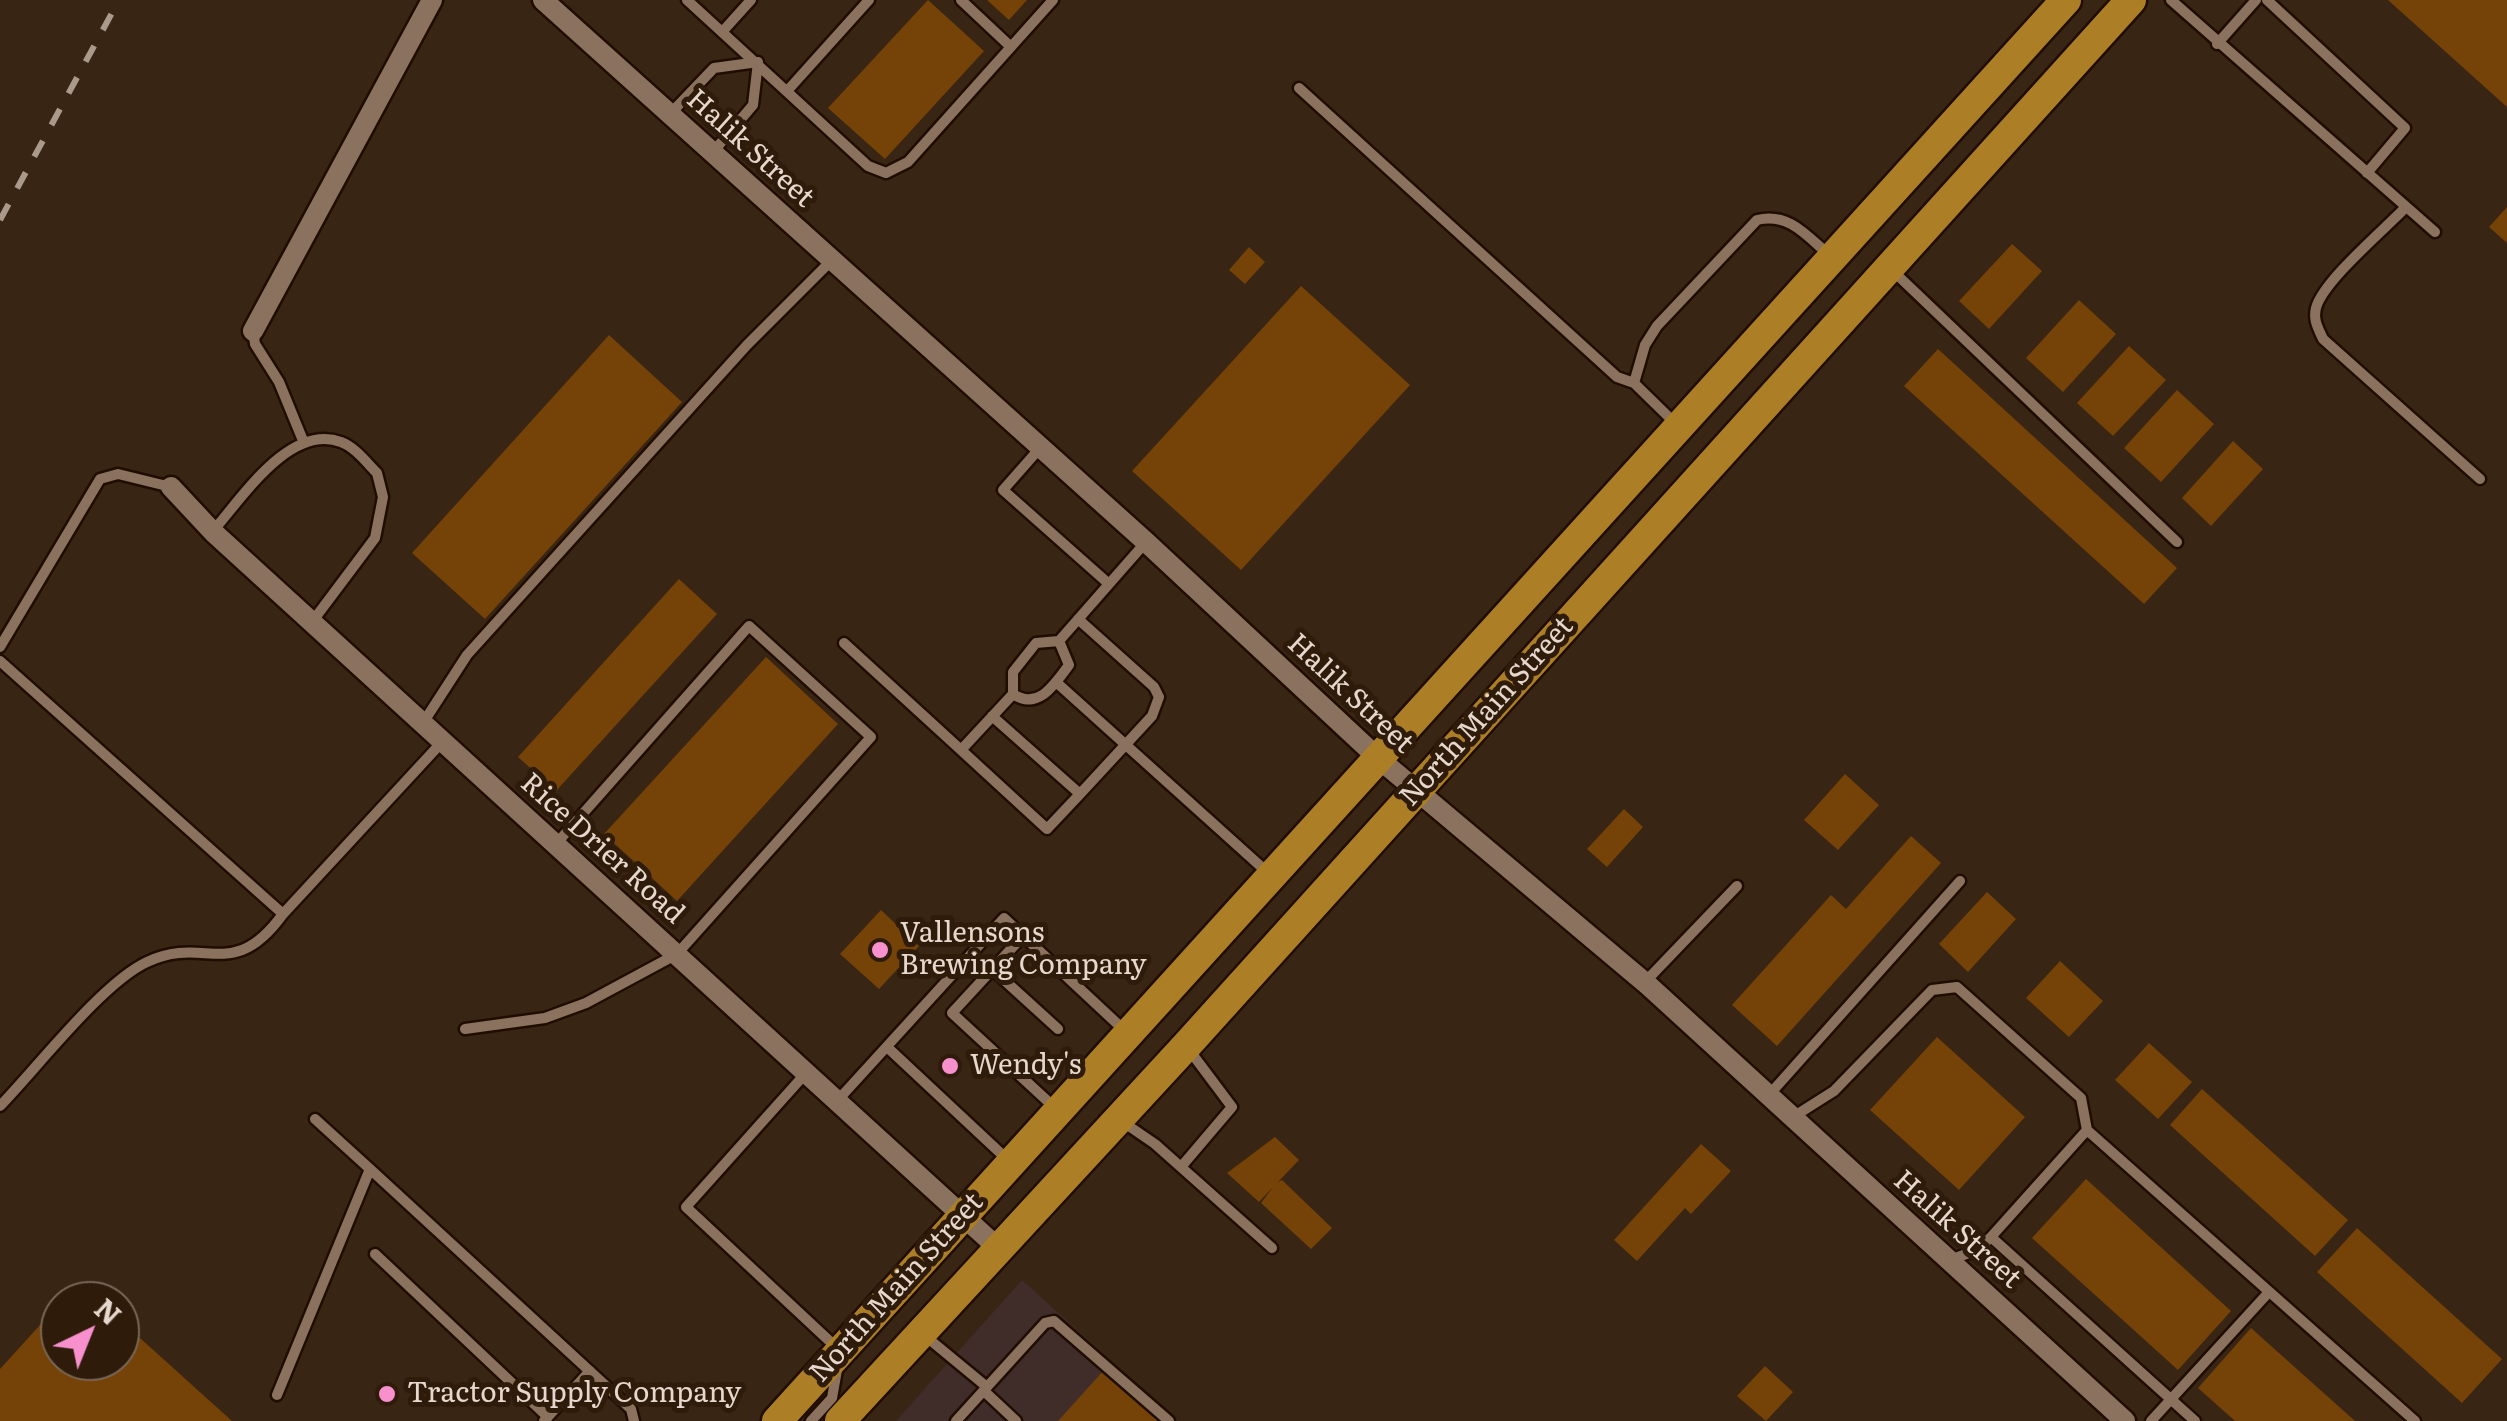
<!DOCTYPE html>
<html>
<head>
<meta charset="utf-8">
<style>
	body { margin:0 }
	#map { position:relative; width:2507px; height:1421px; overflow:hidden; background:#392513; font-family:Literata,serif }
	canvas { display:block }
	.north { position:absolute; left:40px; top:1281px; width:100px; height:100px; box-sizing:border-box; background:#2f1b0a; border:2px solid #786758; border-radius:50%; rotate:43deg; font-size:28px; font-weight:700; line-height:40px; text-align:center; color:#e6d8cd }
	.north::after { content:''; display:block; margin:auto; width:35px; height:45px; background:#f790cd; clip-path:polygon(50% 0,100% 100%,50% 72%,0 100%) }
</style>
</head>
<body>
<div id="map">
<canvas width="2507" height="1421"></canvas>
<div class="north">N</div>
</div>
<script>
const c = document.querySelector('canvas').getContext('2d');
c.lineJoin = 'round';
function fillPath(path, color) { c.fillStyle = color; c.fill(path, 'evenodd'); }
function trace(path, color, width, dash) { c.strokeStyle = color; c.lineWidth = width; c.lineCap = dash ? 'butt' : 'round'; c.setLineDash(dash || []); c.stroke(path); }
function write(font, color, halo, rows, align = 'center') {
  c.font = font + ' Literata,serif'; c.lineWidth = 10; c.setLineDash([]); c.textBaseline = 'middle'; c.strokeStyle = halo; c.fillStyle = color; for (const [text, x, y, turn = 0] of rows) {
    c.save(); c.translate(x, y); c.rotate((+turn || 0) * Math.PI / 180); c.textAlign = isNaN(turn) ? turn : align; if (halo) c.strokeText(text, 0, 0); c.fillText(text, 0, 0); c.restore();
  }
}
fillPath(new Path2D(`
	M1022,1280L1178,1421H896Z`), '#402c29');
fillPath(new Path2D(`
	M928,0L984,51L885,159L828,108Z
	M987,0H1027L1009,20Z
	M2388,0H2507V107Z
	M2507,207V243L2489,227Z
	M2012,244L2042,271L1989,329L1959,301Z
	M1249,247L1265,262L1245,284L1229,270Z
	M1301,286L1410,385L1241,570L1132,471Z
	M2079,300L2116,334L2063,392L2026,358Z
	M609,335L682,402L485,619L412,553Z
	M2129,346L2166,380L2113,436L2077,403Z
	M1938,349L2177,568L2144,604L1904,386Z
	M2177,390L2214,424L2161,482L2124,448Z
	M2233,441L2263,469L2211,526L2182,498Z
	M679,579L717,614L556,791L518,757Z
	M766,657L838,724L677,901L604,834Z
	M1845,774L1879,805L1838,850L1804,820Z
	M1624,809L1643,827L1607,867L1587,849Z
	M1911,836L1941,863L1777,1046L1732,1005L1831,895L1846,909Z
	M1987,892L2016,919L1968,972L1939,944Z
	M881,910L919,946L879,989L840,954Z
	M2060,961L2103,1001L2069,1037L2026,998Z
	M1937,1037L2025,1117L1959,1190L1870,1110Z
	M2149,1043L2192,1082L2158,1119L2115,1080Z
	M2202,1089L2348,1220L2315,1256L2170,1125Z
	M1275,1137L1299,1160L1278,1182L1282,1180L1332,1228L1311,1249L1261,1203L1273,1187L1259,1202L1227,1173Z
	M1701,1144L1731,1171L1691,1214L1685,1208L1637,1261L1614,1240Z
	M2086,1179L2231,1311L2178,1370L2032,1238Z
	M2357,1228L2502,1359L2462,1403L2317,1272Z
	M79,1283L99,1301H62Z
	M60,1303V1361H120V1320L232,1421H0V1369Z
	M2251,1328L2355,1421H2235L2198,1388Z
	M1765,1366L1793,1392L1766,1421L1737,1396Z
	M1104,1370L1161,1421H1058Z`), '#754208');
const lane = new Path2D(`
	M687,0L868,166L886,173L908,162L1053,0
	M961,0L1011,47
	M2171,0L2435,232
	M2267,0L2405,128L2367,173
	M723,31L751,0
	M2217,44L2256,0
	M1299,88L1617,377L1634,383L1677,425
	M788,90L869,0
	M670,114L714,68L758,62
	M713,152L753,105L758,62
	M2406,207C2385,229 2323,281 2316,308C2313,320 2318,328 2323,339L2480,479
	M1893,271L2177,542
	M253,331L255,344L279,382L304,443
	M1634,383L1645,345L1657,326L1757,220C1789,212 1807,236 1829,255
	M1040,448L1003,490L1109,584
	M213,531C242,498 290,423 341,442C355,447 367,463 377,473L383,497L375,538L312,622
	M1059,641L1069,665C1054,685 1038,711 1013,694V672L1036,643L1059,641L1145,543
	M844,643L961,750L1013,694
	M0,647L100,479L118,474L171,487
	M0,661L283,914L443,741
	M1056,682L1267,872
	M992,716L1080,794L1152,716L1159,697L1154,687L1078,619
	M423,723L467,655L747,345L832,260
	M961,750L1047,829L1080,794
	M1023,936L952,1013L1054,1107
	M992,969L1058,1029
	M1645,982L1737,886
	M465,1029L545,1018L586,1003L677,954L871,737L749,626L556,844
	M887,1047L1010,1162
	M806,1073L686,1207L838,1349
	M1769,1095L1960,881
	M838,1100L1004,918L1124,1030
	M0,1106C37,1068 102,983 147,962C206,934 232,984 283,914
	M1793,1117L1834,1091L1932,990L1957,987L2081,1098L2087,1130
	M315,1119L370,1169
	M1120,1120L1155,1144L1272,1248
	M1181,1167L1232,1107L1187,1047
	M375,1254L548,1417
	M1950,1260L1977,1250L1991,1237
	M924,1335L987,1387
	M984,1391L1016,1421
	M277,1395L370,1169L631,1409L634,1421
	M544,1421L590,1371
	M811,1421L832,1398L837,1370
	M956,1421L1045,1323L1054,1321L1169,1421
	M2151,1421L2269,1292
	M2195,1421L1991,1237L2087,1130L2415,1421`);
const street = new Path2D(`
	M543,0L1146,542L1378,758L1649,986L2125,1421
	M253,331L432,0
	M171,487L213,532L998,1248`);
const primary = new Path2D(`
	M777,1421L2066,0
	M840,1421L1186,1046L2131,0`);
trace(lane, '#200d00', 15);
trace(street, '#200d00', 25);
trace(primary, '#200d00', 35);
trace(lane, '#8a725f', 10);
trace(street, '#8a725f', 20);
trace(primary, '#ac7f27', 30);
trace(new Path2D(`
	M0,220L119,0`), '#aa9a8c', 6, [18, 18]);
for (const [x, y, r, color] of [
	[880,950,10,"#f790cd"],
	[950,1066,10,"#f790cd"],
	[387,1394,10,"#f790cd"]
]) { const dot = new Path2D(); dot.arc(x, y, r, 0, 2 * Math.PI); c.fillStyle = color; c.fill(dot); trace(dot, '#2f1b0a', 4); }
write('28px', '#e6d8cd', '#2f1b0a', [
	["Halik Street",750,149,42],
	["Halik Street",1350,694,43],
	["North Main Street",1487,712,-48],
	["Rice Drier Road",602,849,42],
	["Halik Street",1957,1230,42],
	["North Main Street",897,1288,-48]
]);
write('28px', '#e6d8cd', '#2f1b0a', [
	["Vallensons",900,934],
	["Brewing Company",900,966],
	["Wendy's",970,1066],
	["Tractor Supply Company",407,1394]
], 'left');
</script>
</body>
</html>
